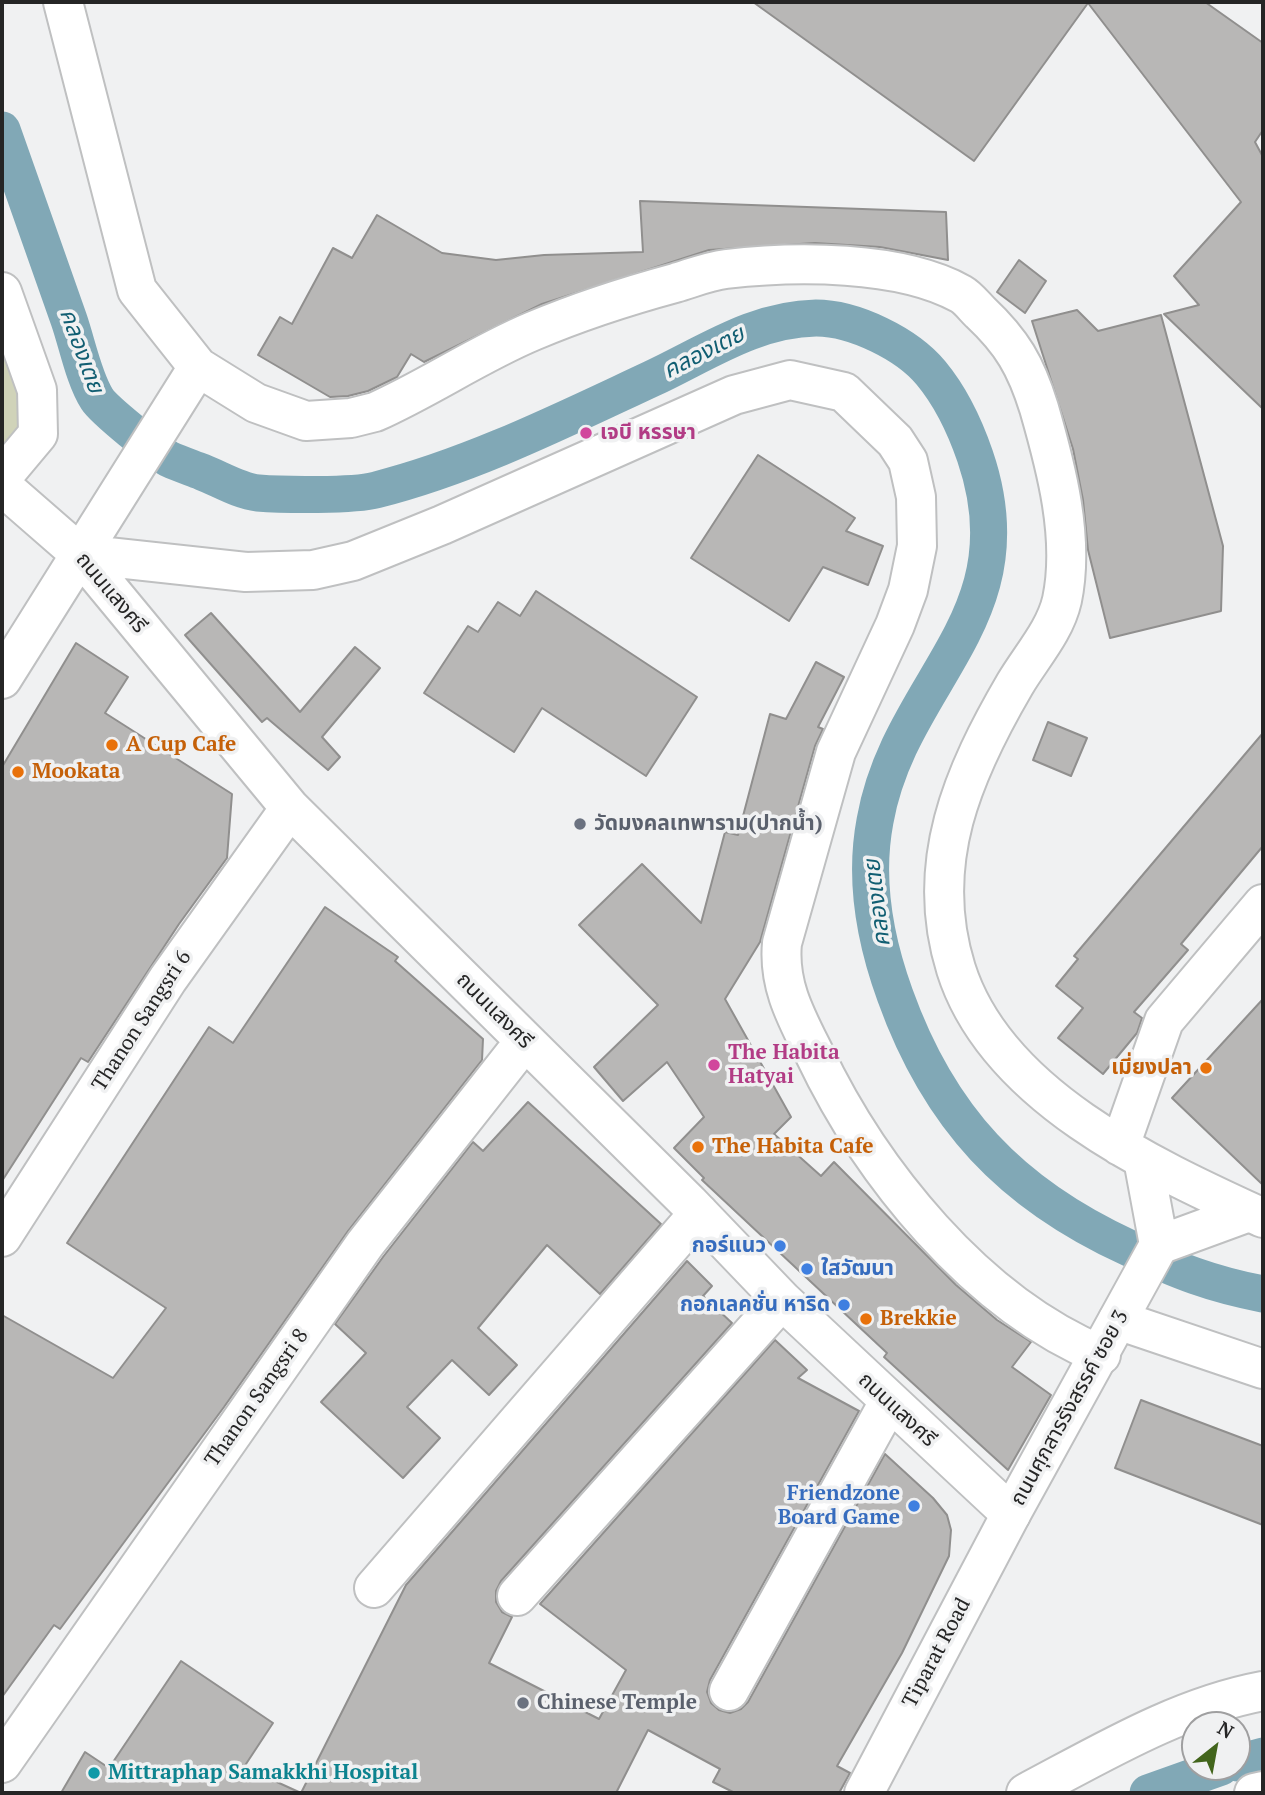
<!DOCTYPE html>
<html>
<head>
<meta charset="utf-8">
<style>
	body { margin:0 }
	#map { position:relative; width:1265px; height:1795px; overflow:hidden; background:#f0f1f2; font-family:"PT Serif",serif }
	canvas { display:block }
	.frame { position:absolute; inset:0; border:4px solid #252525; pointer-events:none }
	.north { position:absolute; left:1181px; top:1711px; width:70px; height:70px; box-sizing:border-box; background:#f0f1f2; border:2px solid #9f9fa0; border-radius:50%; rotate:31deg; font-size:19px; font-weight:700; line-height:28px; text-align:center; color:#252525 }
	.north::after { content:''; display:block; margin:auto; width:24px; height:32px; background:#42651c; clip-path:polygon(50% 0,100% 100%,50% 72%,0 100%) }
</style>
</head>
<body>
<div id="map">
<canvas width="1265" height="1795"></canvas>
<div class="frame"></div>
<div class="north">N</div>
</div>
<script>
const c = document.querySelector('canvas').getContext('2d');
c.lineJoin = 'round';
function fillPath(path, color) { c.fillStyle = color; c.fill(path, 'evenodd'); }
function trace(path, color, width, dash) { c.strokeStyle = color; c.lineWidth = width; c.lineCap = dash ? 'butt' : 'round'; c.setLineDash(dash || []); c.stroke(path); }
function write(font, color, halo, rows, align = 'center') {
  c.font = font + ' "PT Serif","Noto Sans Thai",serif'; c.lineWidth = 7; c.setLineDash([]); c.textBaseline = 'middle'; c.strokeStyle = halo; c.fillStyle = color; for (const [text, x, y, turn = 0] of rows) {
    c.save(); c.translate(x, y); c.rotate((+turn || 0) * Math.PI / 180); c.textAlign = isNaN(turn) ? turn : align; if (halo) c.strokeText(text, 0, 0); c.fillText(text, 0, 0); c.restore();
  }
}
fillPath(new Path2D(`
	M2,339L30,425L7,445L2,443Z`), '#d0d3b9');
trace(new Path2D(`
	M2,130C24,193 47,257 69,320C77,343 84,379 97,399C104,410 156,452 169,459C180,464 192,468 202,472C220,479 239,491 258,493C282,495 354,496 376,490C471,466 563,420 651,379C705,354 754,319 816,318C854,318 907,344 931,373C951,397 965,427 975,456C1031,619 900,679 875,821C864,879 875,940 895,995C939,1118 1011,1194 1129,1248C1178,1271 1211,1284 1263,1294
	M1237,1763L1263,1756
	M1148,1793L1221,1767`), '#81a8b6', 37);
const building = new Path2D(`
	M753,2H1205L1263,43V130L1255,142L1263,157V409L1164,314L1199,305L1174,276L1241,202L1088,3L974,161Z
	M640,201L946,212L948,260L880,247L815,243L709,250L542,304L424,362L411,354L397,377L368,391L348,396L330,397L258,355L280,317L292,324L333,248L352,258L377,215L442,253L496,260L544,255L643,252Z
	M1019,260L1046,281L1025,313L997,292Z
	M1077,310L1098,331L1161,315L1223,546L1221,611L1110,638L1088,550L1083,500L1073,449L1032,321Z
	M758,455L855,518L846,531L883,546L868,585L823,567L789,621L691,558Z
	M536,591L697,697L646,776L542,708L514,752L424,693L468,626L478,632L498,602L520,616Z
	M211,613L300,712L355,647L380,668L322,737L340,757L328,770L267,718L262,722L185,635Z
	M76,643L128,677L105,713L232,794L227,858L179,924L88,1062L81,1058L2,1181V767Z
	M816,662L844,677L818,727L823,729L815,746L760,942L725,999L791,1117L774,1134L821,1176L834,1162L956,1285L997,1320L1031,1342L1012,1367L1051,1395L1008,1470L884,1357L887,1353L702,1180L704,1178L674,1148L704,1117L667,1062L623,1101L594,1067L658,1005L579,925L642,864L701,923L725,832L738,835L770,714L786,719Z
	M1048,722L1087,738L1071,776L1033,760Z
	M1263,733V846L1181,944L1188,950L1134,1012L1142,1018L1137,1033L1103,1074L1058,1038L1083,1008L1056,986L1078,959L1074,956Z
	M325,907L398,957L395,961L483,1039L482,1060L348,1231L224,1407L60,1629L54,1625L2,1697V1315L113,1378L166,1308L67,1243L209,1027L233,1043Z
	M1263,999V1185L1172,1098Z
	M528,1102L661,1224L600,1294L547,1245L478,1328L517,1365L489,1395L452,1360L407,1407L440,1438L403,1478L321,1402L366,1353L335,1324L383,1257L473,1142L483,1151Z
	M687,1261L712,1286L703,1296L732,1323L501,1581L496,1591V1602L502,1612L512,1617L489,1663L599,1719L626,1670L540,1604L775,1340L807,1370L798,1378L859,1411L710,1680L707,1692L711,1703L719,1710L730,1713L741,1709L748,1702L885,1454L933,1498L947,1515L951,1530L949,1556L902,1653L837,1766L850,1773L839,1793H735L713,1782L720,1769L648,1730L616,1793H61L85,1752L109,1768L181,1661L273,1723L244,1767L301,1793L406,1585Z
	M1141,1400L1263,1446V1525L1115,1468Z`);
fillPath(building, '#b8b7b6');
trace(building, '#908f8e', 2);
const minor = new Path2D(`
	M63,2L137,290L198,367L256,403L306,421L351,418L375,412C429,388 478,354 533,331C578,312 627,296 675,283C692,278 709,271 726,269C794,261 900,260 961,294C968,298 974,306 980,312C1012,342 1026,366 1039,408C1056,467 1075,538 1062,600C1055,631 1031,657 1015,684C963,773 923,864 956,969C996,1096 1152,1167 1263,1218
	M2,292L37,390L38,434L2,477
	M2,486L80,554L290,808L689,1203L782,1300L1011,1514
	M80,554L246,572L313,570L353,561L442,525L734,395L790,380L844,392L895,441L908,461L916,497L917,546L908,590L895,625L836,752L782,943C778,985 796,1017 814,1053C871,1173 976,1303 1101,1355
	M2,679L198,367
	M1120,1146L1164,1021L1263,904
	M1143,1159L1159,1245L1249,1212
	M2,1237L168,979L290,808
	M1118,1320L1263,1369
	M374,1588L699,1213
	M517,1596L782,1300
	M729,1691L889,1402
	M2,1763L365,1244L524,1042
	M1026,1793C1102,1753 1178,1707 1263,1691
	M1254,1793L1263,1791`);
const tertiary = new Path2D(`
	M864,1793L1011,1514L1159,1245`);
trace(minor, '#bfc0c1', 42);
trace(tertiary, '#bfc0c1', 42);
trace(minor, '#fff', 38);
trace(tertiary, '#fff', 38);
for (const [x, y, r, color] of [
	[586,433,7,"#d1479c"],
	[112,745,7,"#e8710a"],
	[18,772,7,"#e8710a"],
	[580,824,7,"#6b7280"],
	[714,1065,7,"#d1479c"],
	[1206,1068,7,"#e8710a"],
	[698,1147,7,"#e8710a"],
	[780,1246,7,"#3f7fe0"],
	[807,1269,7,"#3f7fe0"],
	[844,1305,7,"#3f7fe0"],
	[866,1319,7,"#e8710a"],
	[914,1506,7,"#3f7fe0"],
	[523,1703,7,"#6b7280"],
	[94,1773,7,"#0f9aa8"]
]) { const dot = new Path2D(); dot.arc(x, y, r, 0, 2 * Math.PI); c.fillStyle = color; c.fill(dot); trace(dot, '#f0f1f2', 2.5); }
write('bold 21px', '#b23c85', '#f0f1f2', [
	["เจบี หรรษา",600,433],
	["The Habita",728,1053],
	["Hatyai",728,1077]
], 'left');
write('21px', '#252525', '#f0f1f2', [
	["ถนนเเสงศรี",111,593,50],
	["ถนนเเสงศรี",494,1011,45],
	["Thanon Sangsri 6",142,1021,-57],
	["Thanon Sangsri 8",257,1398,-55],
	["ถนนศุภสารรังสรรค์ ซอย 3",1070,1408,-61],
	["ถนนเเสงศรี",897,1410,43],
	["Tiparat Road",937,1653,-62]
]);
write('bold 21px', '#c56008', '#f0f1f2', [
	["A Cup Cafe",126,745],
	["Mookata",32,772],
	["เมี่ยงปลา",1192,1068,"right"],
	["The Habita Cafe",712,1147],
	["Brekkie",880,1319]
], 'left');
write('bold 21px', '#5b616d', '#f0f1f2', [
	["วัดมงคลเทพาราม(ปากน้ำ)",594,824],
	["Chinese Temple",537,1703]
], 'left');
write('bold 21px', '#366cbe', '#f0f1f2', [
	["กอร์แนว",766,1246],
	["ใสวัฒนา",821,1269,"left"],
	["กอกเลคชั่น หาริด",830,1305],
	["Friendzone",900,1494],
	["Board Game",900,1518]
], 'right');
write('bold 21px', '#0d838f', '#f0f1f2', [
	["Mittraphap Samakkhi Hospital",108,1773]
], 'left');
write('italic 23px', '#115e72', '#f0f1f2', [
	["คลองเตย",81,351,70],
	["คลองเตย",704,353,-27],
	["คลองเตย",878,903,-97]
]);
</script>
</body>
</html>
